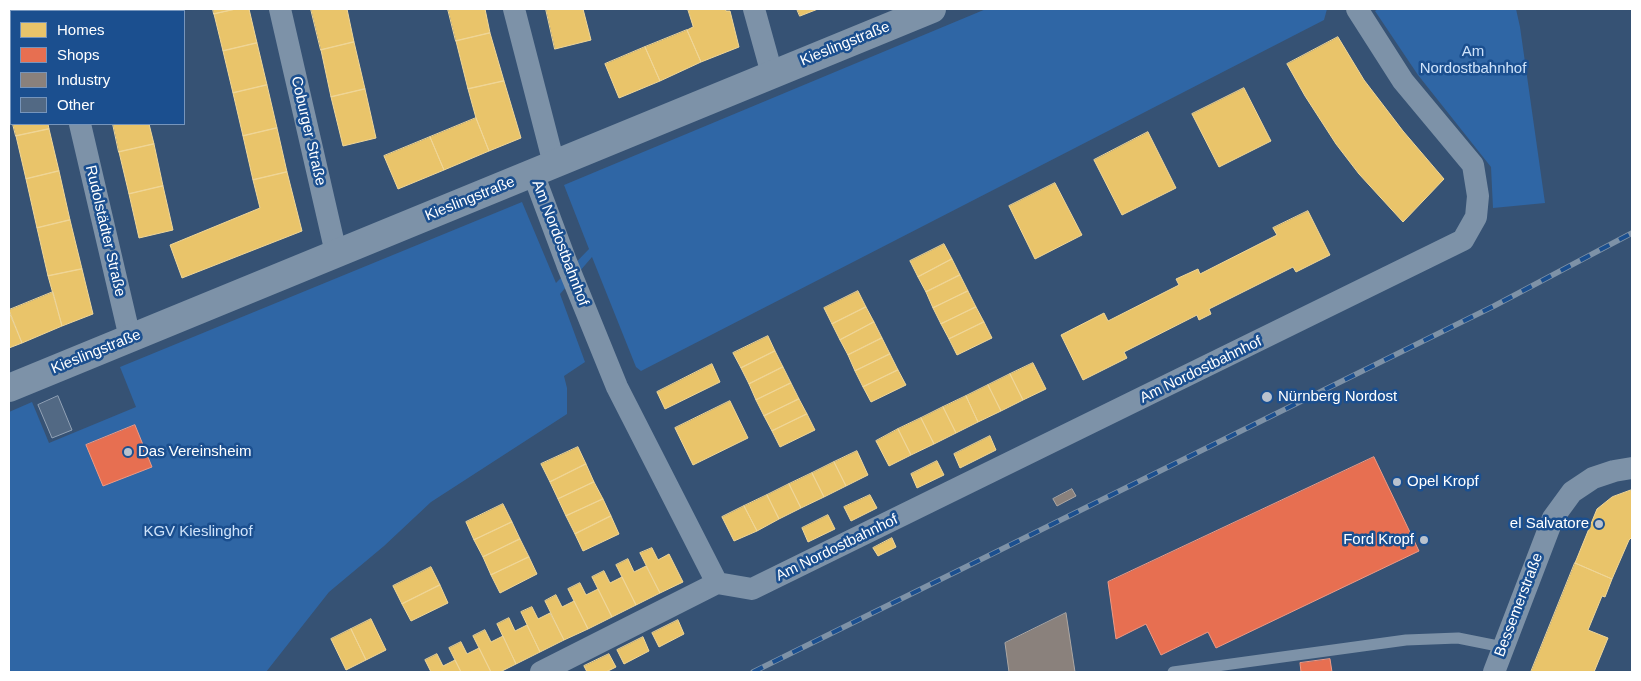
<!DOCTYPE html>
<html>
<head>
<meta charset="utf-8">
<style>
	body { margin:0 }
	#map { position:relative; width:1641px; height:681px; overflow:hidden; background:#365274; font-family:Arial,sans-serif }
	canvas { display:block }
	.frame { position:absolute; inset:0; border:10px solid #fff; pointer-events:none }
	.legend { position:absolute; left:10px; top:10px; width:175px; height:115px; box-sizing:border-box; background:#1b4f8f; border:1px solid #7695bc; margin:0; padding:6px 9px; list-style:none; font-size:15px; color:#fff }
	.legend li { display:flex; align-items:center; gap:10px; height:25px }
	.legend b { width:25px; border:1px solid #7695bc }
</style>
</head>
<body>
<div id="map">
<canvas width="1641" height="681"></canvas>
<div class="frame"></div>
<ul class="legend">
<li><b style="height:14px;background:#e9c46a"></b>Homes</li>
<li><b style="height:14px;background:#e76f51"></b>Shops</li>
<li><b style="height:14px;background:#8a817c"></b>Industry</li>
<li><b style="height:14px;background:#526984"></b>Other</li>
</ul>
</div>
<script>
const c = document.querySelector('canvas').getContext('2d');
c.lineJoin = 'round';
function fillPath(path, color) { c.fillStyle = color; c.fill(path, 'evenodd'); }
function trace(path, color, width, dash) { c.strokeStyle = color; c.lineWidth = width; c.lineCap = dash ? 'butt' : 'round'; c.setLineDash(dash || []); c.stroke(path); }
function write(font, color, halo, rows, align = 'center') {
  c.font = font + ' Arial,sans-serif'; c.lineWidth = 5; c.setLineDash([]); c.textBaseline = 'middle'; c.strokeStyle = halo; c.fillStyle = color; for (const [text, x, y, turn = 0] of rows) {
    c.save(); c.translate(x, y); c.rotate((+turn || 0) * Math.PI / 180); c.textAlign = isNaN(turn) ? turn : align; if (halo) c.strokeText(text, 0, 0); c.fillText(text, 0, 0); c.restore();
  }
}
fillPath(new Path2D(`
	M986,9H1327L1324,20L641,371L636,367L592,257L560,294L585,362L564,376L567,388V414L431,502L384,546L329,592L266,672H9V412L32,402L49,443L136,407L120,367L522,202L556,283L589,249L564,185Z
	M1378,9H1516L1520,27L1545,203L1493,208L1491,167L1418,75L1375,11Z`), '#2f66a5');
const homes = new Path2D(`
	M9,9H21L22,11H11V41H9Z
	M86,9H123V11H87Z
	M213,9H236L214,14Z
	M236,9H249L257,43L223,51L214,14Z
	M311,9H347L354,42L321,50Z
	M448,9H485L490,33L456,41Z
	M546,9H583L591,40L555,49Z
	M688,9H725L726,11H730L739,47L701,62L687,30L693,27Z
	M797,9H818L800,16Z
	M687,30L701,62L660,81L645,47Z
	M490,33L504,81L468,89L456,41Z
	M1338,37L1364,80L1403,131L1444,179L1403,222L1359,174L1336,144L1305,96L1287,64Z
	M9,41H11V90L9,91Z
	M354,42L365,89L331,97L321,50Z
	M257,43L267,85L233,93L223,51Z
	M645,47L660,81L619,98L605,64Z
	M504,81L521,138L489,151L476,118L468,89Z
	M267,85L277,128L243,136L233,93Z
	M1244,88L1271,141L1219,167L1192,114Z
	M365,89L376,138L343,146L331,97Z
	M11,90V116L9,105V91Z
	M476,118L489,151L444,170L430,137Z
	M13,124H48L49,129L16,136Z
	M113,124H149L154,144L119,152Z
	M277,128L287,172L253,180L243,136Z
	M49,129L59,171L26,179L16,136Z
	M1148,132L1176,188L1122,215L1094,160Z
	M430,137L444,170L398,189L384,156Z
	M154,144L163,186L129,194L119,152Z
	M59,171L70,220L37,228L26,179Z
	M287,172L302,231L182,278L170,245L260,208L253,180Z
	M1055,183L1082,235L1035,259L1009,206Z
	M163,186L173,230L139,238L129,194Z
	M1308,211L1330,255L1296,272L1293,267L1209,309L1211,314L1199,320L1197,315L1124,352L1127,358L1083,380L1061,335L1104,313L1108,321L1179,285L1176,279L1198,269L1200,274L1277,235L1273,228Z
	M70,220L82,269L48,276L37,228Z
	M944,244L952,259L918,277L910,261Z
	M952,259L960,275L926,292L918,277Z
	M82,269L93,314L62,326L48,276Z
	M960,275L968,291L933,308L926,292Z
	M858,291L866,307L832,324L824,308Z
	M968,291L976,307L941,324L933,308Z
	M53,292L62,326L22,343L9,310Z
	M866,307L874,322L840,340L832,324Z
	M976,307L984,322L949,339L941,324Z
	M9,312L22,343L9,348Z
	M874,322L882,338L848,355L840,340Z
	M984,322L992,338L957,355L949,339Z
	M768,336L775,351L741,368L733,353Z
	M882,338L890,354L855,371L848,355Z
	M775,351L783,367L749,384L741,368Z
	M890,354L898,370L863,387L855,371Z
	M1033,363L1046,389L1023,400L1010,374Z
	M712,364L720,382L665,409L657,392Z
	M783,367L791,383L756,400L749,384Z
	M898,370L906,385L871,402L863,387Z
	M1010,374L1023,400L1001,411L988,385Z
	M791,383L799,399L764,416L756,400Z
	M988,385L1001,411L978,422L966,396Z
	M966,396L978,422L956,433L943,407Z
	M799,399L807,414L772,431L764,416Z
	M730,401L748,438L693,465L675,428Z
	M943,407L956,433L934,444L921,418Z
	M807,414L815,430L780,447L772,431Z
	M921,418L934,444L911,455L898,429Z
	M898,429L911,455L889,466L876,441Z
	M990,436L996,450L960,468L954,454Z
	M578,447L586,464L550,482L541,464Z
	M857,451L868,475L846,486L834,462Z
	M937,461L944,475L917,488L911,474Z
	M834,462L846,486L824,497L812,473Z
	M586,464L594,482L558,499L550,482Z
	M812,473L824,497L801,508L789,484Z
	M594,482L603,499L566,516L558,499Z
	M789,484L801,508L779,519L767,495Z
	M1631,490H1632V537L1629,540L1612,579L1575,563L1597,509L1612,497Z
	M767,495L779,519L757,531L744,506Z
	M870,495L877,508L851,521L844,507Z
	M603,499L611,516L575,534L566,516Z
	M503,504L512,522L474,540L466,522Z
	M744,506L757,531L734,541L722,517Z
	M828,515L835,529L808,542L802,528Z
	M611,516L619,534L583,551L575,534Z
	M512,522L520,539L483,557L474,540Z
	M892,538L896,547L878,556L873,548Z
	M520,539L529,557L491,575L483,557Z
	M652,548L658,560L669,554L683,582L660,593L640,553Z
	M529,557L537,574L500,593L491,575Z
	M628,559L634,572L646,566L660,593L636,605L616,565Z
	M1575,563L1612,579L1605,597L1602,596L1588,630L1608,638L1594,672H1531Z
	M431,567L440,585L402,604L393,586Z
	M604,571L610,583L622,577L636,605L612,617L592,577Z
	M580,583L586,595L598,589L612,617L588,629L568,589Z
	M440,585L448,603L411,621L402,604Z
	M556,595L562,607L574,601L588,629L564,640L545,601Z
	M532,607L538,619L550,613L564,640L540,652L521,612Z
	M509,618L515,631L527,625L540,652L516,664L497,624Z
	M371,619L386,650L366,660L351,629Z
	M678,620L684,634L659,647L652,633Z
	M351,629L366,660L346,670L331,639Z
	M485,630L491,642L503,636L516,664L500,672H491L473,636Z
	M643,637L649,651L624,664L617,650Z
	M461,642L467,654L479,648L491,672H461L449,648Z
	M437,654L443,666L455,660L461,672H431L425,660Z
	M609,654L616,667L606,672H587L584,666Z`);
fillPath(homes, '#e9c46a');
trace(homes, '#f0d697', 1);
const shops = new Path2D(`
	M135,425L152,467L103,486L86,445Z
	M1374,457L1419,551L1216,648L1208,632L1161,655L1146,624L1116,639L1108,582Z
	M1330,659L1332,672H1301L1300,663Z`);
fillPath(shops, '#e76f51');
trace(shops, '#ee9a85', 1);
const industry = new Path2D(`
	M1072,489L1076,496L1057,506L1053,499Z
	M1066,613L1075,672H1009L1005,643Z`);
fillPath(industry, '#8a817c');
trace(industry, '#ada7a3', 1);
const building = new Path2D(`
	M58,396L72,430L52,438L38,405Z`);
fillPath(building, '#526984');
trace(building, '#92a2b6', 1);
trace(new Path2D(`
	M1173,672L1406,640L1458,638L1503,647`), '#7d92a8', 11);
trace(new Path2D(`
	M280,9L336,253
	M514,9L554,164
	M754,9L772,74
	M80,124L130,338
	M533,173L567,264L617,387L717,583L752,589L1463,240L1476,217L1478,196L1473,165L1403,81L1357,9
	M541,672L717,583
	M1494,672L1553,518L1572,492L1593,478L1614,471L1632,468`), '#7d92a8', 22);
trace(new Path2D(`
	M9,388L932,9`), '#7d92a8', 28);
const rail = new Path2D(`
	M753,672L1494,306L1632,233`);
trace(rail, '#7e92a7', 5.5);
trace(rail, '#1b4f8f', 4, [11]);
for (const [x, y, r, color] of [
	[1267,397,6,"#b9c2ce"],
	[128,452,5,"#b9c2ce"],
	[1397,482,5,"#b9c2ce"],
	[1599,524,5,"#b9c2ce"],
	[1424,540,5,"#b9c2ce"]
]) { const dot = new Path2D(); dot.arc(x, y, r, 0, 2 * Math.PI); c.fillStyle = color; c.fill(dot); trace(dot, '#1b4f8f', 2); }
write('15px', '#fff', '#1b4f8f', [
	["Kieslingstraße",845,44,-22],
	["Coburger Straße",308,131,77],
	["Kieslingstraße",470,199,-22],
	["Rudolstädter Straße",105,231,77],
	["Am Nordostbahnhof",560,243,69],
	["Kieslingstraße",96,352,-22],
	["Am Nordostbahnhof",1201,370,-26],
	["Am Nordostbahnhof",837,548,-26],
	["Bessemerstraße",1519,605,-69]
]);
write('15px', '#cfe3fa', '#1b4f8f', [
	["Am",1473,52],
	["Nordostbahnhof",1473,69],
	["KGV Kieslinghof",198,532]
]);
write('15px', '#fff', '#1b4f8f', [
	["Nürnberg Nordost",1278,397],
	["Das Vereinsheim",138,452],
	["Opel Kropf",1407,482],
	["el Salvatore",1589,524,"right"],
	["Ford Kropf",1414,540,"right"]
], 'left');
</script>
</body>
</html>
